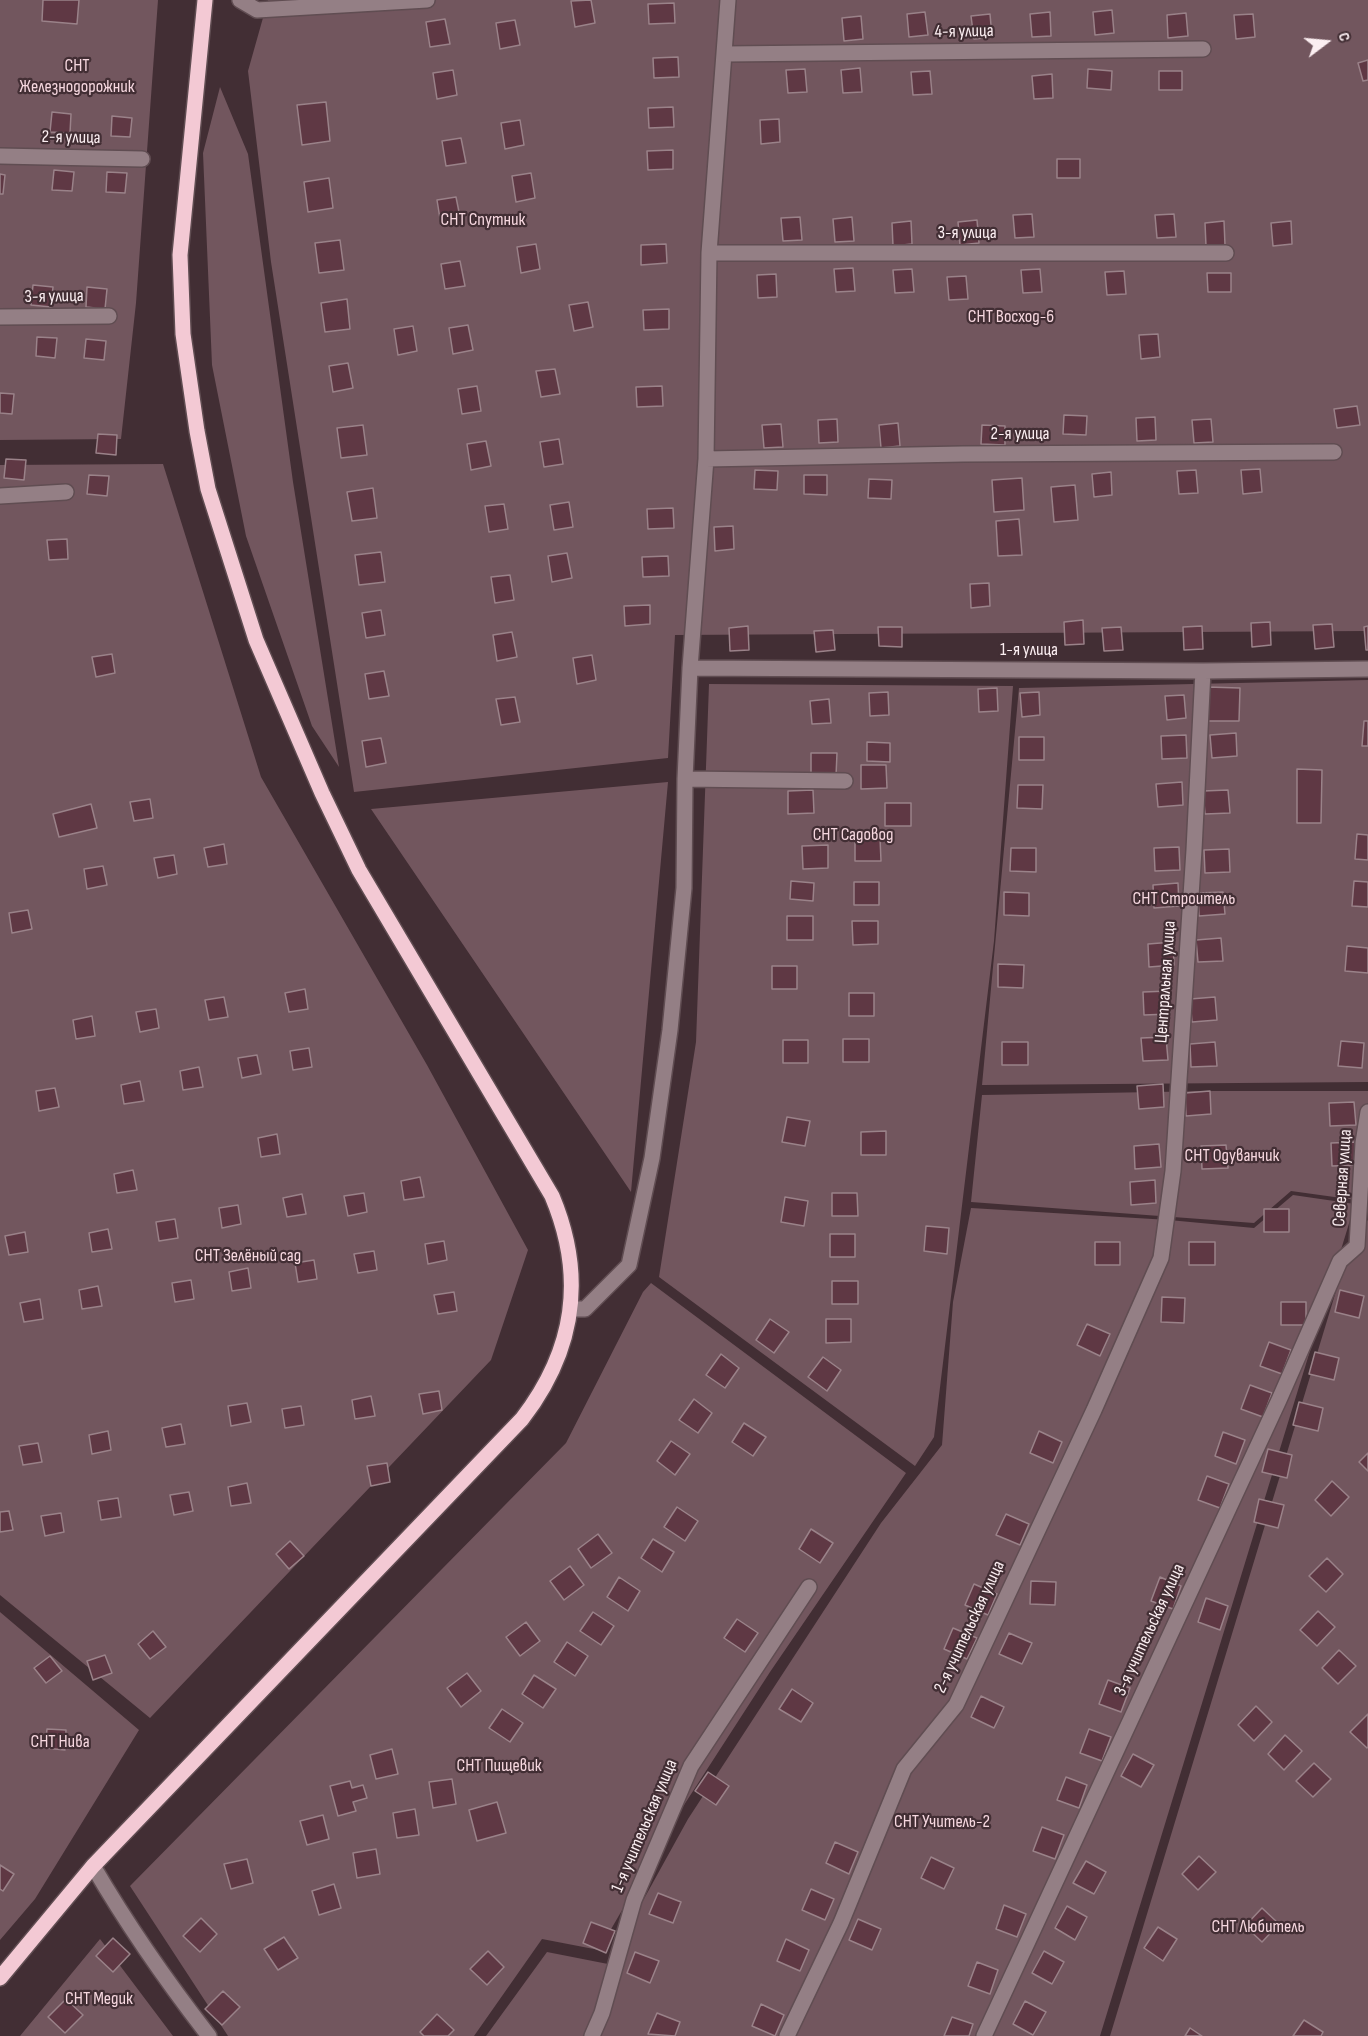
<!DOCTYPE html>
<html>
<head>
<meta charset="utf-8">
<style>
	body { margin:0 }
	#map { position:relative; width:1368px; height:2036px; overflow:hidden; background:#422e34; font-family:"Sofia Sans Condensed",sans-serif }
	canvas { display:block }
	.north { position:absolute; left:1296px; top:12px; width:60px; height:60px; -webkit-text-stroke:4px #422e34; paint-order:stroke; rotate:74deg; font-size:16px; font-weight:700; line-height:24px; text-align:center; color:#fbeef1 }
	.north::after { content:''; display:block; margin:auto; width:21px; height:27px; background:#fbeef1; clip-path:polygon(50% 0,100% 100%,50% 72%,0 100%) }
</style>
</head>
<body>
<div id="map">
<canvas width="1368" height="2036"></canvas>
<div class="north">С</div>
</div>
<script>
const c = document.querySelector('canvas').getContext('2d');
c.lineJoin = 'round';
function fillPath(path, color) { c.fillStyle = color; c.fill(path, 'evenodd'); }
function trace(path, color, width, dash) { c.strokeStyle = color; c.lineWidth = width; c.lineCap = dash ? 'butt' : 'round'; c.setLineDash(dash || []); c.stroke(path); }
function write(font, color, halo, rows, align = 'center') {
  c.font = font + ' "Sofia Sans Condensed",sans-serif'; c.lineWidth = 4.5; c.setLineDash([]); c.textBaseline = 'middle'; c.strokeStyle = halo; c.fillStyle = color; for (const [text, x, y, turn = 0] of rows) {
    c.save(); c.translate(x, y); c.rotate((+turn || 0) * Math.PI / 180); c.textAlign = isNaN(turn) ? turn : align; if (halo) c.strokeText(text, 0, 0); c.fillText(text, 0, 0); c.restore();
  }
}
fillPath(new Path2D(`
	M0,0H158L136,303L121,439L0,440Z
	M268,0H1368V631L675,635L668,758L354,792L271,262L248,71Z
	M220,87L248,154L293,482L339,767L312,726L246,536L212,365L203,153Z
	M163,464L261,777L427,1065L528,1250L491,1360L150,1718L0,1595V465Z
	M1368,680V1082L982,1085L1019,688Z
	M709,684L1013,686L994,941L934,1437L915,1466L659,1277L696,1042Z
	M668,782L631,1192L371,809Z
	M1213,1091H1368V1212L1356,1200L1291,1191L1254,1223L971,1202L982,1095Z
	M1293,1195L1355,1204L1100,2036H486L547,1952L608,1964L688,1819L881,1523L942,1445L953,1302L971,1208L1169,1220L1254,1228Z
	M1360,1212L1368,1221V2036H1110Z
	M651,1283L906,1473L770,1672L673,1822L599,1950L542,1939L474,2036H228L130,1886L566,1443L643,1292Z
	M0,1612L139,1730L35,1899L0,1940Z
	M100,1939L173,2036H20Z`), '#72565e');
const building = new Path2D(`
	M43,0H79L77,24L42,21Z
	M591,0L595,23L575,27L571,1Z
	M674,3L675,23L649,24L648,4Z
	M1112,10L1114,33L1095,35L1093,12Z
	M925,12L928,35L909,37L907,14Z
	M1050,12L1051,36L1032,37L1030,14Z
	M1186,13L1188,36L1168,38L1167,15Z
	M990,14L992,37L974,39L971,16Z
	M1253,14L1255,37L1236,39L1234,15Z
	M861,16L863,39L844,41L842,18Z
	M445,19L450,44L430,47L426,22Z
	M515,20L520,45L500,49L496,23Z
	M678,57L679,77L654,78L653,58Z
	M1368,60V80L1363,81L1358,63Z
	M860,68L862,92L843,93L841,70Z
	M805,69L807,92L788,93L786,70Z
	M1088,69L1112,71L1111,90L1087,88Z
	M453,70L457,95L437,99L433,73Z
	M930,71L932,94L913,95L911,72Z
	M1159,71H1182V90H1159Z
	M1052,74L1053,98L1034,99L1032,76Z
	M326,102L330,141L302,145L297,105Z
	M673,107L674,127L649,128L648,108Z
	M52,112L71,114L70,133L50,132Z
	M112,116L132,118L130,137L111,136Z
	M779,119L780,142L761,144L760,120Z
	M520,120L524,145L505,149L501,123Z
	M461,138L466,163L446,166L442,141Z
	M673,150V169L648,170L647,151Z
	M1057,159H1080V178H1057Z
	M54,170L74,172L72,191L52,190Z
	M107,172L127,173L125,193L106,192Z
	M531,173L535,198L516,202L512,176Z
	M0,174L5,175L3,194H0Z
	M329,178L333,208L308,212L304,182Z
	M456,197L461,222L441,225L437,200Z
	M1032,214L1034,237L1015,238L1013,215Z
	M1174,214L1176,237L1157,238L1155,215Z
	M800,217L802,240L783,241L781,218Z
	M852,217L854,241L835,242L833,219Z
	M977,220L979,243L960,245L958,222Z
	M911,221L912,244L893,246L892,223Z
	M1224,221L1225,245L1206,246L1205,223Z
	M1291,221L1292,244L1273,246L1271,223Z
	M340,240L344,270L319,273L315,243Z
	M536,244L540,269L521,273L517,247Z
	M666,244L667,263L641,265V245Z
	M460,261L465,286L445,289L441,264Z
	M853,268L855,291L836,292L834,269Z
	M912,269L914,292L895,293L893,270Z
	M1040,269L1042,292L1023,293L1021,270Z
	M1124,271L1126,294L1107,295L1105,272Z
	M1207,273H1231V292H1208Z
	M776,274L777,297L758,298L757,275Z
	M966,276L968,299L949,300L947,277Z
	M33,285L53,287L51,307L31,305Z
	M87,287L107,289L105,309L86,307Z
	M347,299L350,329L325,332L321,303Z
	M588,302L593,327L574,331L569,305Z
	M669,309V329L644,330L643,310Z
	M468,325L473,350L453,354L449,328Z
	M413,326L417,351L398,355L394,329Z
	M1158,334L1160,357L1141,359L1139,335Z
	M37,337L57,338L55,358L36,356Z
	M86,339L106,341L104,360L84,358Z
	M348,363L353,388L333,392L329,366Z
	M555,369L560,394L541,397L536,371Z
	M477,386L481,411L462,414L458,389Z
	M662,386L663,406L637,407L636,387Z
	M0,393L14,394L12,414L0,413Z
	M1357,406L1360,425L1337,428L1334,409Z
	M1064,415L1087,416L1086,435L1063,434Z
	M1155,417L1156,440L1137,441L1136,418Z
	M837,419L838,442L819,443L818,420Z
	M1211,419L1213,442L1194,443L1192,420Z
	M898,423L900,446L881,448L879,425Z
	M781,424L783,447L764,448L762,425Z
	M363,425L367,455L341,458L337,428Z
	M982,425L1005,426V445L981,444Z
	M98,434L117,435L116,455L96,453Z
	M559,439L563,464L544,467L540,442Z
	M486,441L491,466L471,470L467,444Z
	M6,459L26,460L24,480L4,478Z
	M1260,469L1262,492L1243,494L1241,470Z
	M755,470L778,471L777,490L754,489Z
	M1196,470L1198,493L1179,494L1177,471Z
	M1111,472L1112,495L1094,497L1092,474Z
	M89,475L109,476L107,496L87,494Z
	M804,475H827V495L804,494Z
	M1022,478L1024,510L994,512L992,480Z
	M869,479L892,480L891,499L868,498Z
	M1075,485L1078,520L1054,522L1051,487Z
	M373,488L377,518L352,521L347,492Z
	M569,502L573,527L554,530L550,505Z
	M504,504L508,529L489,532L485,506Z
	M673,508L674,528L648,529L647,509Z
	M1019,519L1022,555L998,556L996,521Z
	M733,526L734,549L715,551L714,527Z
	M67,539L68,559L49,560L47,540Z
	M381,552L385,582L359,585L355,555Z
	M567,553L572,578L552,582L548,556Z
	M668,556L669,576L643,577L642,557Z
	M510,575L514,600L495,603L491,577Z
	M989,583L990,606L971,608L970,584Z
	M650,605V624L625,626L624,606Z
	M381,610L385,635L366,638L362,613Z
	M1083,620L1084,644L1065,645L1064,622Z
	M1270,622L1271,645L1252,647L1251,623Z
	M1332,624L1334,647L1315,649L1313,625Z
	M748,626L749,650L730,651L729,628Z
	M1202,626L1203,649L1184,650L1183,627Z
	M1368,626V650H1366L1364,627Z
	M878,627H902V647L879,646Z
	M1121,627L1123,650L1104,651L1102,628Z
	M833,630L835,650L816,652L814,631Z
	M512,632L517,657L497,661L493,635Z
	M112,654L115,673L96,677L92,657Z
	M592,655L596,680L577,684L573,658Z
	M384,671L389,696L369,699L365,674Z
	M1207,687L1240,688L1239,721H1206Z
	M997,688L998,711L979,712L978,689Z
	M888,692L889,715L870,716L869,693Z
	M1039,692L1040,715L1022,717L1020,693Z
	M1184,695L1186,718L1167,720L1165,696Z
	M515,697L520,722L501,725L496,699Z
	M829,699L831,723L812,724L810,701Z
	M1364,721H1368V746H1362Z
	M1236,733L1237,756L1212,758L1210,735Z
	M1186,735L1187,758L1162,759L1161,736Z
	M1019,737H1044V760H1019Z
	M381,738L386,763L366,767L362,741Z
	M867,742L890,743V762L867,761Z
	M811,753H837L836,776H811Z
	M861,765H886L887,788L861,789Z
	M1297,769L1322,770L1321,823H1297Z
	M1182,782L1183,805L1158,807L1156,784Z
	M1018,785H1043L1042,809L1017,808Z
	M813,790L814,813L788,814V791Z
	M1228,790L1230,813L1205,814L1203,791Z
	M150,799L153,818L134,821L130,802Z
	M885,803H911V826H885Z
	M91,804L97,828L59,837L53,814Z
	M1357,834L1368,835V860L1355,859Z
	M855,838H880L881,861H855Z
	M224,844L227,864L208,867L204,848Z
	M828,845V868L803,869L802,846Z
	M1179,847L1180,870L1155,871L1154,848Z
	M1011,848H1036V872L1010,871Z
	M1229,849L1230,872L1205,873L1204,850Z
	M174,855L177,874L158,878L154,858Z
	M103,866L107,885L87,889L84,869Z
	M791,881L814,883L813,901L790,899Z
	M1354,881L1368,882V907L1352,906Z
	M854,882H879V905H854Z
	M1178,883L1179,906L1154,908L1153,885Z
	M1004,892L1029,893V916L1004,915Z
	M1223,892L1225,914L1199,916L1198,893Z
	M28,910L32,929L12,933L9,913Z
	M787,916H813V940H787Z
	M852,921H878V944L853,945Z
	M1221,938L1223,961L1198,962L1196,940Z
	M1173,942L1174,965L1149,967L1148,944Z
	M1347,946L1368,948V973L1345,971Z
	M998,964L1024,965L1023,988L998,987Z
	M772,966H797V989H772Z
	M305,989L308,1009L289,1012L285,993Z
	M1169,991L1170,1014L1144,1015L1143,992Z
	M849,993H874V1016H849Z
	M224,997L228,1017L209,1020L205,1000Z
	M1215,997L1217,1020L1192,1022L1190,999Z
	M156,1009L159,1028L140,1032L136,1012Z
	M92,1016L95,1036L76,1039L73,1020Z
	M1166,1037L1168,1060L1143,1061L1141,1038Z
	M843,1039H869V1062H843Z
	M783,1040H808V1063H783Z
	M1341,1041L1364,1043L1362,1068L1338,1066Z
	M1002,1042H1028V1065H1002Z
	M1215,1042L1217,1066L1191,1067L1190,1044Z
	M309,1048L312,1067L293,1070L290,1051Z
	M257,1055L261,1074L242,1078L238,1058Z
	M199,1067L203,1087L183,1090L180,1071Z
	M140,1081L144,1101L124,1104L121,1085Z
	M1163,1084L1164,1107L1139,1109L1137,1086Z
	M55,1088L59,1107L39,1111L36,1091Z
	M1210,1091L1211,1114L1186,1116L1185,1093Z
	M1354,1102L1356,1125L1330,1126L1329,1103Z
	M787,1117L810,1121L805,1146L782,1142Z
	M886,1131V1155H861V1132Z
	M277,1134L280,1154L261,1157L258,1138Z
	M1356,1142L1357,1165L1332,1166L1331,1143Z
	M1159,1144L1161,1167L1135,1169L1134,1146Z
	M1226,1145L1228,1168L1202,1169L1201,1146Z
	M133,1170L137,1190L117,1193L114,1174Z
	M420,1177L424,1197L404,1200L401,1181Z
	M1155,1180L1156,1203L1131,1205L1130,1182Z
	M364,1193L367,1212L348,1216L344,1196Z
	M832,1193H857L858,1216H832Z
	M302,1194L306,1214L287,1217L283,1198Z
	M785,1197L808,1201L804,1226L781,1222Z
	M238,1205L241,1224L222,1228L219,1208Z
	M1264,1209H1289V1232H1264Z
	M175,1219L178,1238L159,1241L156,1222Z
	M926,1226L949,1228L947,1254L924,1251Z
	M108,1229L112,1249L92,1252L89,1233Z
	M25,1232L28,1252L9,1255L5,1236Z
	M830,1234H855V1257H830Z
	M444,1241L447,1260L428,1264L425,1244Z
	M1095,1242H1120V1265H1095Z
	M1189,1242H1215V1265H1189Z
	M374,1251L377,1270L358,1273L354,1254Z
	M314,1260L317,1279L298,1282L295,1263Z
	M248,1268L251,1288L232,1291L229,1272Z
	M191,1280L194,1299L175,1302L172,1283Z
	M832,1281H858V1304H832Z
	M98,1286L102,1306L82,1309L79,1290Z
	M1340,1290L1364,1296L1359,1318L1335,1312Z
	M454,1292L457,1311L438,1314L434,1295Z
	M1162,1297L1185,1298L1184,1323L1161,1322Z
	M40,1299L43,1319L24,1322L20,1303Z
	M1281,1302H1306V1325H1281Z
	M770,1319L789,1332L774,1353L756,1340Z
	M826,1319H851V1342L826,1343Z
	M1087,1324L1110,1334L1100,1356L1077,1345Z
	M1269,1342L1291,1350L1282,1374L1260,1366Z
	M1315,1352L1339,1358L1334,1380L1309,1374Z
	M721,1354L739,1368L725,1388L706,1375Z
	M823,1357L841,1370L827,1391L808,1377Z
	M1250,1385L1272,1393L1263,1417L1241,1409Z
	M439,1391L442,1410L423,1414L419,1394Z
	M371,1396L375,1416L355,1419L352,1400Z
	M694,1399L712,1413L698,1433L679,1420Z
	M1299,1402L1323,1408L1318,1431L1293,1425Z
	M247,1403L251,1422L231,1426L228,1406Z
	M301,1406L304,1425L285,1428L282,1409Z
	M744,1423L766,1437L753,1456L732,1442Z
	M181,1424L185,1444L166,1447L162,1428Z
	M108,1431L111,1450L92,1454L89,1435Z
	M1039,1431L1062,1442L1053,1463L1030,1453Z
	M1223,1432L1245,1440L1236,1464L1215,1456Z
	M671,1441L690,1454L675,1475L657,1461Z
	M38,1443L42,1462L23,1465L19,1446Z
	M1268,1449L1292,1455L1287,1478L1262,1472Z
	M1368,1453V1471L1359,1462Z
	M387,1463L390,1482L371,1486L367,1466Z
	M1207,1476L1229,1484L1220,1508L1198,1500Z
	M1332,1481L1349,1497L1331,1516L1315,1500Z
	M247,1483L251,1503L231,1506L228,1487Z
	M189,1492L193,1511L174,1515L170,1495Z
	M118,1498L121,1517L101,1520L98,1501Z
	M1259,1499L1284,1505L1278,1528L1254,1522Z
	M677,1507L698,1521L685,1541L664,1527Z
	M9,1511L13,1530L0,1532V1512Z
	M61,1513L64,1532L45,1536L41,1516Z
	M1006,1514L1029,1524L1020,1545L996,1535Z
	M811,1529L833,1543L820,1563L799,1549Z
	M598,1534L612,1553L591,1568L578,1549Z
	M653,1539L674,1552L662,1572L641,1558Z
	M290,1541L304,1556L289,1569L276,1554Z
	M1327,1558L1343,1574L1326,1592L1309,1576Z
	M570,1566L584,1585L564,1600L550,1581Z
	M619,1577L640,1591L628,1611L607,1597Z
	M1160,1577L1181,1586L1173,1609L1151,1601Z
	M1031,1581L1056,1582L1055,1605L1030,1604Z
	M974,1584L997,1594L988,1615L965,1605Z
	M1206,1598L1228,1606L1220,1630L1198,1622Z
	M1318,1611L1335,1627L1317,1646L1300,1630Z
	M593,1612L614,1626L601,1645L580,1631Z
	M737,1619L758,1633L745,1652L724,1638Z
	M526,1622L540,1641L520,1656L506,1637Z
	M953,1628L977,1638L967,1659L944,1649Z
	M153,1631L166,1647L150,1659L138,1644Z
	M1009,1633L1032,1643L1022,1664L999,1654Z
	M567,1642L588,1656L575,1676L554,1662Z
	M1339,1650L1356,1666L1338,1684L1322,1668Z
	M105,1655L112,1673L93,1680L87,1661Z
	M50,1656L62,1671L46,1683L34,1668Z
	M467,1673L481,1691L461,1707L447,1688Z
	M534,1675L556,1689L543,1708L522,1694Z
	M1108,1680L1130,1688L1121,1712L1099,1704Z
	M792,1689L813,1703L801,1722L779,1709Z
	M981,1696L1004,1707L994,1728L971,1717Z
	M1256,1706L1272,1722L1254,1741L1238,1725Z
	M502,1709L523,1723L510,1742L489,1728Z
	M1368,1714V1747L1367,1748L1350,1732Z
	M47,1729L66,1730L65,1750L45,1748Z
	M1089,1729L1111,1737L1102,1761L1080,1753Z
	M1285,1735L1302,1751L1284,1770L1268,1754Z
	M392,1749L398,1774L376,1779L370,1755Z
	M1133,1754L1154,1765L1141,1787L1121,1776Z
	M1314,1763L1331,1779L1313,1797L1296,1781Z
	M708,1772L729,1786L716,1805L695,1791Z
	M1066,1777L1087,1785L1079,1808L1057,1800Z
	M452,1779L456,1804L433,1808L429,1782Z
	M350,1781L352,1788L363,1785L367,1798L353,1802L356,1811L338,1816L330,1786Z
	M497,1802L506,1833L477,1841L469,1810Z
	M415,1809L419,1835L397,1838L393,1813Z
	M323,1815L329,1839L307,1845L300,1821Z
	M1042,1827L1064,1835L1055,1859L1033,1851Z
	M835,1842L858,1852L849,1874L826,1863Z
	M376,1849L380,1874L357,1878L353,1853Z
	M1199,1856L1216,1872L1198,1890L1182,1874Z
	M931,1857L954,1868L944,1889L921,1878Z
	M247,1859L253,1883L231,1889L224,1864Z
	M1086,1861L1106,1872L1094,1894L1073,1883Z
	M0,1865L14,1874L3,1891L0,1889Z
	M334,1884L341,1908L319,1915L312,1891Z
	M811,1889L834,1899L825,1920L802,1910Z
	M658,1893L681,1902L673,1923L649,1914Z
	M1004,1905L1026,1914L1017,1937L996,1929Z
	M1067,1906L1087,1917L1075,1940L1055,1928Z
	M1262,1908L1279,1924L1262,1942L1245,1926Z
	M201,1918L217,1934L200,1952L183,1936Z
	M858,1919L881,1929L872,1950L849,1940Z
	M591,1922L615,1931L606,1953L583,1943Z
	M1158,1927L1177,1939L1163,1961L1144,1948Z
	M284,1937L298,1958L278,1970L264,1949Z
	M113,1938L130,1954L113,1972L96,1956Z
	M786,1939L809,1950L800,1971L777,1961Z
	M488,1951L504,1967L487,1985L470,1969Z
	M1044,1951L1064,1962L1052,1984L1032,1973Z
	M635,1952L659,1961L650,1983L627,1973Z
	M977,1962L998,1970L990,1994L968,1986Z
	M223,1991L240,2007L222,2025L205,2009Z
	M66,1999L83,2015L65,2033L48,2017Z
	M1025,2001L1046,2012L1033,2035L1013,2024Z
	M761,2004L784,2015L775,2036L752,2026Z
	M657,2013L680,2022L675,2036L648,2034Z
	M437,2014L454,2030L448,2036H424L420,2032Z
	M952,2017L973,2024L969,2036H944Z
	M1304,2020L1323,2032L1321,2036H1293Z
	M1190,2028L1202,2036H1185Z`);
fillPath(building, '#5f3844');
trace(building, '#9a8289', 1.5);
const minor = new Path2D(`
	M240,0L257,10L427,0
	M725,54L1203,49
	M0,156L142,159
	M709,253H1226
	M0,317L109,316
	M706,459L963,454L1334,452
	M0,496L66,492
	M690,668L1203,671L1368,669
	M685,779L845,781
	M571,1309H585L629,1265L652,1158L670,1030L684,888L685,779L690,668L706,459L709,253L728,0
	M93,1866C128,1926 167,1982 209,2036
	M592,2036L602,2013L634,1900L691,1766L809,1587
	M787,2036L841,1923L904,1769L956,1705L1094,1410L1161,1258L1173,1171L1194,850L1203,671
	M984,2036L1279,1400L1340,1261L1357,1246L1363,1143L1368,1112`);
const major = new Path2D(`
	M0,1978L93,1866L522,1419C575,1350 586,1277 552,1196L359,870L322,793L256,640L208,489L197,431L183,334L180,255L205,0`);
trace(minor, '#604d52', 18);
trace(major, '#604d52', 18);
trace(minor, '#947f85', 15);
trace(major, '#f3c9d4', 15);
write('18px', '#fbeef1', '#422e34', [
	["4-я улица",964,32,-1],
	["2-я улица",71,138,1],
	["3-я улица",967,233],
	["3-я улица",54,297,-1],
	["2-я улица",1020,434],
	["1-я улица",1029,650],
	["Центральная улица",1166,982,-86],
	["Северная улица",1343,1178,-86],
	["2-я учительская улица",970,1627,-65],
	["3-я учительская улица",1150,1630,-65],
	["1-я учительская улица",645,1826,-67]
]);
write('18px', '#f6d7df', '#422e34', [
	["СНТ",77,66],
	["Железнодорожник",77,87],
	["СНТ Спутник",483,220],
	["СНТ Восход-6",1011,317],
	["СНТ Садовод",853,835],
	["СНТ Строитель",1184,899],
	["СНТ Одуванчик",1232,1156],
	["СНТ Зелёный сад",248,1256],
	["СНТ Нива",60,1742],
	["СНТ Пищевик",499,1766],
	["СНТ Учитель-2",942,1822],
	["СНТ Любитель",1258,1927],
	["СНТ Медик",99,1999]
]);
</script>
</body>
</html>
